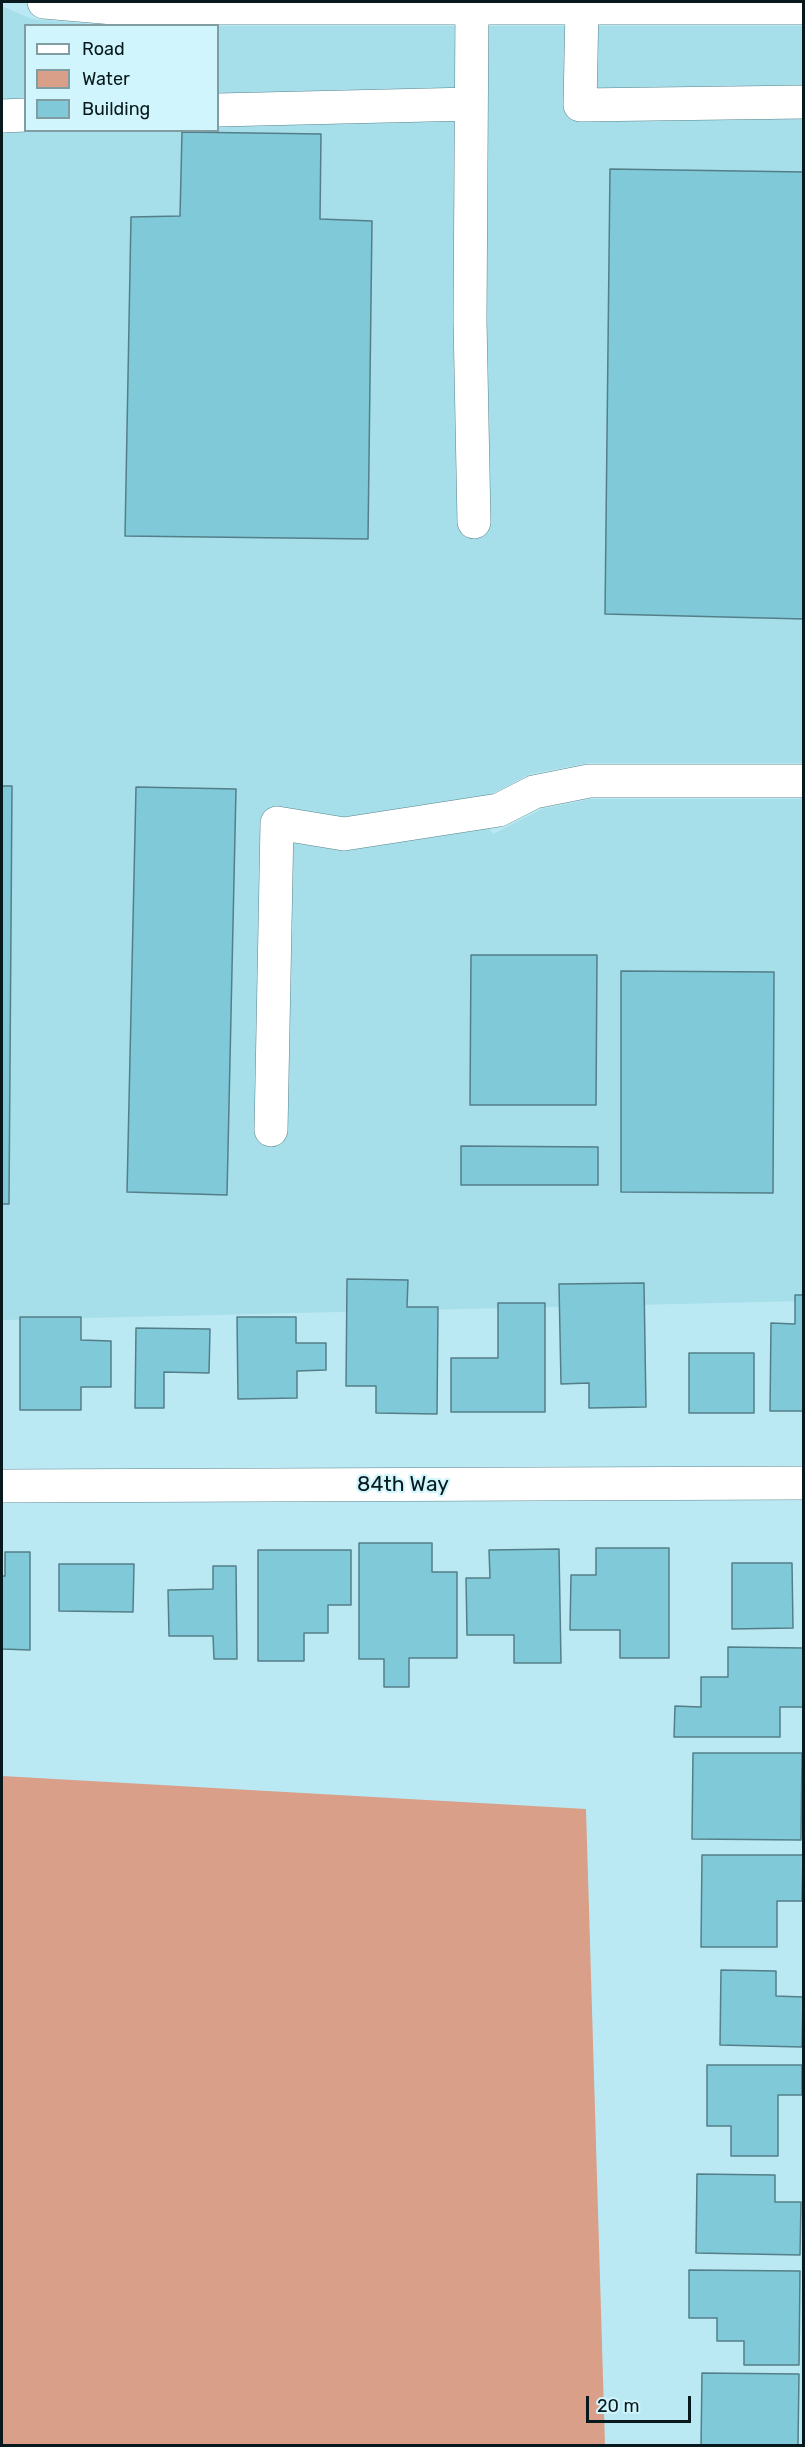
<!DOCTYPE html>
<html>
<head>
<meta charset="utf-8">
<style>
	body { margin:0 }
	#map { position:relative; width:805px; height:2447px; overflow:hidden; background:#bbe9f3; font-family:Rubik,sans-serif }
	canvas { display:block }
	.frame { position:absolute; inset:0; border:3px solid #07191c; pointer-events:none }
	.legend { position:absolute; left:24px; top:24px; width:195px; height:108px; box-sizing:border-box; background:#d0f5fc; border:2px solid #809da2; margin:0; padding:8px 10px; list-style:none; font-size:18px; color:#07191c }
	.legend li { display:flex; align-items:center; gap:12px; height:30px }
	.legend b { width:30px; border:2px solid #809da2 }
	.scale { position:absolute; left:586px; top:2396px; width:105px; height:27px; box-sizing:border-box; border:3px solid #07191c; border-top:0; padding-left:8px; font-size:18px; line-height:21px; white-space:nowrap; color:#07191c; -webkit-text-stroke:4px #d0f5fc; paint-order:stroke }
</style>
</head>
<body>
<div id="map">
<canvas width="805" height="2447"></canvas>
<div class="frame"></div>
<ul class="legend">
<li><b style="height:8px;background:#fff"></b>Road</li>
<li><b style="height:16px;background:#d99f88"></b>Water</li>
<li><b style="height:16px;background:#7fc9d8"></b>Building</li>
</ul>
<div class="scale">20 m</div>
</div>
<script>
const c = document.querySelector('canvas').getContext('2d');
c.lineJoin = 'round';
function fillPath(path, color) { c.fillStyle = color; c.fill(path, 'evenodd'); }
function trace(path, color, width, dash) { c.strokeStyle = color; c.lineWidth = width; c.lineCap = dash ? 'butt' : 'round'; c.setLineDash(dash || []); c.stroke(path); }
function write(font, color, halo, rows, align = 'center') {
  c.font = font + ' Rubik,sans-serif'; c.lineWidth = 4.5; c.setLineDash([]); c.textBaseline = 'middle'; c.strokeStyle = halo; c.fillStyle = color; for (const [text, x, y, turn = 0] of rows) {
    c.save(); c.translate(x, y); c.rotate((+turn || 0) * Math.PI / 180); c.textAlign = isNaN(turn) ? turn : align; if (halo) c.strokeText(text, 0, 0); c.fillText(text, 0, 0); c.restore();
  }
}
fillPath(new Path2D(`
	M2,6L32,19L104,25L26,26V130H218V26H803V763H589L530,774L472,804L493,834L542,809L591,799H803V1301L2,1320Z`), '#a6dee9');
fillPath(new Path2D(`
	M2,1776L586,1809L605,2445H2Z`), '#d99f88');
const building = new Path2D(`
	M182,132L321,134L320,219L372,221L368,539L125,536L131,217L180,216Z
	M610,169L804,172V619L605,614Z
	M2,786H12L9,1204H2Z
	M136,787L236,789L227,1195L127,1192Z
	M471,955H597L596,1105H470Z
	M621,971L774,972L773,1193L621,1192Z
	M461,1146L598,1147V1185H461Z
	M347,1279L408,1280L407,1307H438L437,1414L376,1413V1386H346Z
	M644,1283L646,1407L589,1408V1383L561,1384L559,1284Z
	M795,1295H804V1411H770L771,1323L795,1324Z
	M498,1303H545V1412H451V1358H498Z
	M20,1317H81V1340L111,1341V1387H81V1410H20Z
	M237,1317H296V1343H326V1370L297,1371V1398L238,1399Z
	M136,1328L210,1329L209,1373L164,1372V1408H135Z
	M689,1353H754V1413H689Z
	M359,1543H432V1572H457V1658H409V1687H384V1659H359Z
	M596,1548H669V1658H620V1630H570L571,1575H596Z
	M559,1549L561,1663H514V1635H467L466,1578H490L489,1550Z
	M258,1550H351V1605H328V1633H304V1661H258Z
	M5,1552H30V1650L2,1649V1576H5Z
	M732,1563H792L793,1628L732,1629Z
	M59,1564H134L133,1612L59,1611Z
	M213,1566H236L237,1659H214L213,1636H169L168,1590L213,1589Z
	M728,1647L804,1648V1707H780V1737H674L675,1706L701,1707V1677H728Z
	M693,1753H802L801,1840L692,1839Z
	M702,1855H803L802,1901H777V1947H701Z
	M721,1970L776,1971V1996L803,1997L802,2047L720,2045Z
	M707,2065H802V2095H778V2156H731V2126H707Z
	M697,2174L775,2175V2202H801L800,2255L696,2253Z
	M689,2270L800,2271L799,2365H744V2341H717V2318H689Z
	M702,2373L799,2374L798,2445L701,2446Z`);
fillPath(building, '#7fc9d8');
trace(building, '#547f88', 1.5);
const minor = new Path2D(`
	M44,2L114,8H804
	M472,8L470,320L474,522
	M582,8L580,105L804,102
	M218,110L471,104
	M2,116L26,115
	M271,1130L277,823L344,834L499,810L534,792L589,781H804
	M2,1486L804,1483`);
trace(minor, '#59858e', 34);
trace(minor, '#fff', 33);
write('21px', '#07191c', '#d0f5fc', [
	["84th Way",403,1485]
]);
</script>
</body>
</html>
